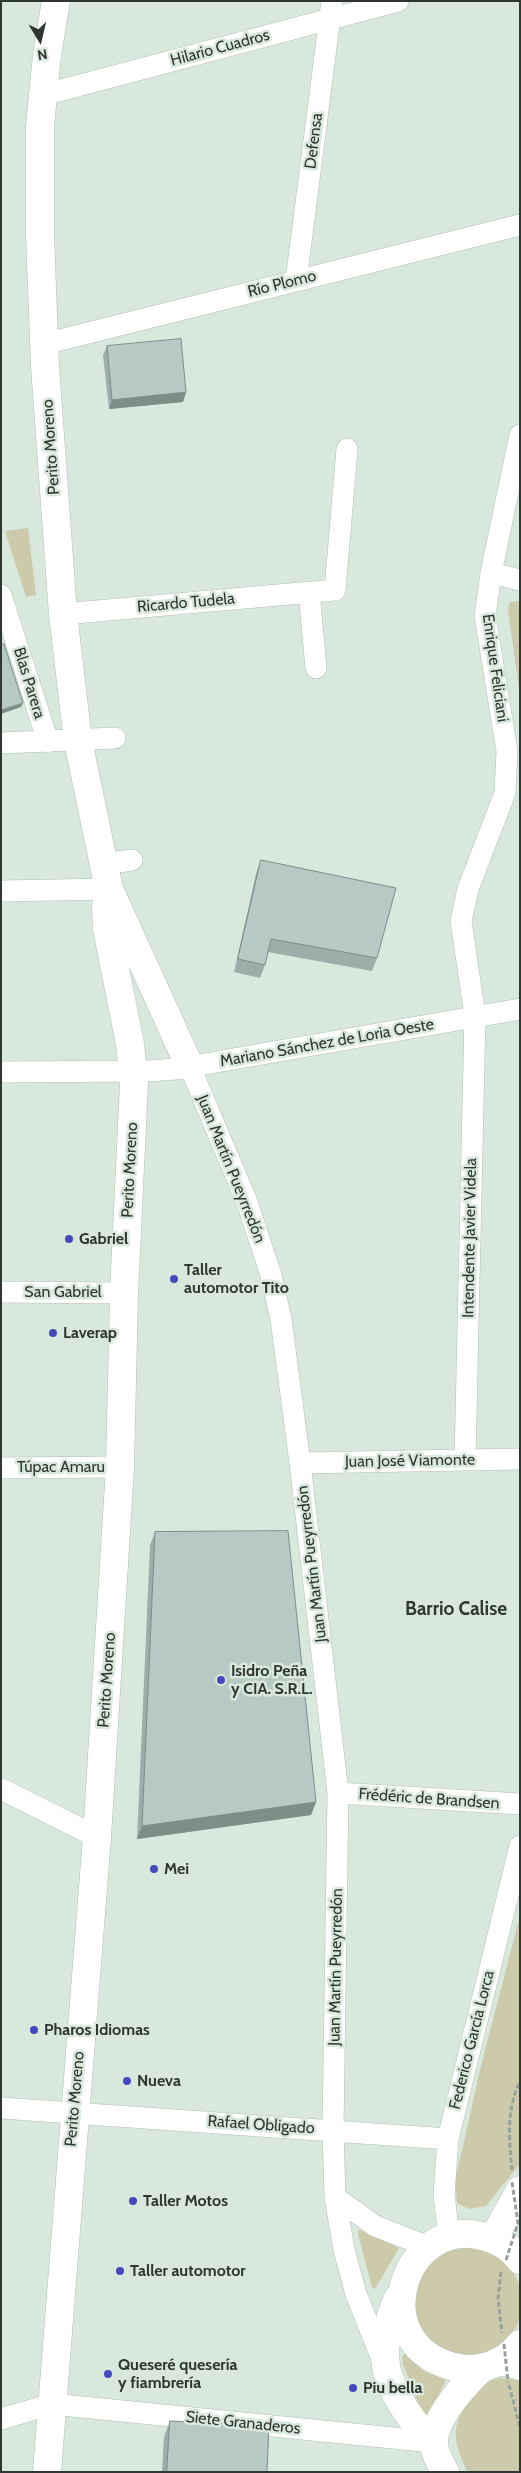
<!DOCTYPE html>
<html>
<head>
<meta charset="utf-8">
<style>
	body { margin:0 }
	#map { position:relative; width:521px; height:2473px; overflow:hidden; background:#d9e8dc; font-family:Cabin,sans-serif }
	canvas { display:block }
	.frame { position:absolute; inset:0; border:2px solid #303631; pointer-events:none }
	.north { position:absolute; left:15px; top:15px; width:50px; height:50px; -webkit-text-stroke:4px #d9e8dc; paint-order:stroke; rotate:171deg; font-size:14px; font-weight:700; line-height:20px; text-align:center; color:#303631 }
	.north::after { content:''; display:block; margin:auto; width:18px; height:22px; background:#303631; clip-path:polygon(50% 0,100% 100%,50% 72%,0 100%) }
</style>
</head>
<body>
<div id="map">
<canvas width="521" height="2473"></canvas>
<div class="frame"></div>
<div class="north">N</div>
</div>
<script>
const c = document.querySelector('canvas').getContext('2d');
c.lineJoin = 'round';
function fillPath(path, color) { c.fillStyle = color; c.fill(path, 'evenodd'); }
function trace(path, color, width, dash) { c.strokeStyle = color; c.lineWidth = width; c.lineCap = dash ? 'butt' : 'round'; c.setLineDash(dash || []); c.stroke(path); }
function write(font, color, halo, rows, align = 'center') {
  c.font = font + ' Cabin,sans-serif'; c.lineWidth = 5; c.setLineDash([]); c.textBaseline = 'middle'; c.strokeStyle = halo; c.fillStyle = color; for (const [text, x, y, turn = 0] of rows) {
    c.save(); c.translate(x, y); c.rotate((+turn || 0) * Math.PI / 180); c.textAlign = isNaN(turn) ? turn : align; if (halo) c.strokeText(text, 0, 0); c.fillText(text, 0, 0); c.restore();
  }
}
fillPath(new Path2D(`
	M28,528L36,595L26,597L5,531Z
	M520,601V695L508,610L510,602Z
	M520,1915V2164L486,2206L469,2209L457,2203L455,2181L480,2070Z
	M360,2230L399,2248L375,2289L372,2287L358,2234V2231Z
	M414 2302a54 54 0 1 1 108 0a54 54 0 1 1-108 0Z
	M405,2354L425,2372L446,2380L429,2415L422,2413L403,2364L402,2356Z
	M500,2378L520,2380V2472H467C454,2441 449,2428 470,2399C479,2387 485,2381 500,2378Z`), '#cdcaac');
const minor = new Path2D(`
	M43,95L398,1
	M296,281L332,1
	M44,344L520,225
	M491,573L520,580
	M309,592L316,668
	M1,595L48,742
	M63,614L335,590L347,449
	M1,743L115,738
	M103,864L132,860
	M1,891L109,889
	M190,1067L247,1202L271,1275L281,1319L300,1463L338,1793L333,2130L335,2197L344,2250L356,2294L384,2364
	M1,1072L147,1071L176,1069L520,1009
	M1,1292L124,1293
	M465,1460L475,1016L461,921L468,889L505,793L507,751L485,616L491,573L520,435
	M300,1463L520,1459
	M1,1468L120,1467
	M1,1789L97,1837
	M338,1793L520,1804
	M1,2108L448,2139
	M335,2197L375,2226L429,2247
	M449,2237L444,2195L448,2139L520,1846
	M490,2365L509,2366L520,2370
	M1,2419L52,2404L433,2442`);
const major = new Path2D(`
	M56,1L47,55L40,126V234L45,366L63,614L78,741L109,889L190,1067
	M493,2239L520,2190
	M520,2260C512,2248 499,2241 486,2237C402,2212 360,2348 459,2368C481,2372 507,2362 520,2344
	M398,2298C388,2319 382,2348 387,2371C392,2393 416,2429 433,2442
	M47,2472L97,1837L120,1467L124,1293L134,1084L130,1044L107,929L106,907L109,889
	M445,2472C441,2464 433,2451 434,2442C434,2417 466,2383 483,2367`);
trace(minor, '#b1bfb4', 22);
trace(major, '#b1bfb4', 29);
trace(new Path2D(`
	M512,2170C509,2141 506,2109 520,2082
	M501,2272L498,2298L502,2333
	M509,2385L520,2427`), '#97a299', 3, [5, 2.5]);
trace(minor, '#fff', 21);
trace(major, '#fff', 28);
trace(new Path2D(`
	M506,2260L518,2223L512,2182
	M504,2344L508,2382`), '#97a299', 3, [5, 2.5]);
fillPath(new Path2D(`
	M107,346L186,392L183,402L109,409L103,355Z
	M261,860L377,958L372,971L268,952L265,965L260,978L234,972L256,874Z
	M155,1532L316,1802L311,1815L137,1839L150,1545Z
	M170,2421L267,2472H162L164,2437Z`), '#9dada9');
fillPath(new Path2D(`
	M186,392L183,402L109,409L112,400Z
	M23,703L21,707L1,714V710Z
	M316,1802L311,1815L137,1839L142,1826Z`), '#7f8d89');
const building = new Path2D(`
	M181,339L186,392L112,400L107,346Z
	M4,644L23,703L1,710V645Z
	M261,860L396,888L377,958L271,939L265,965L238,959Z
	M288,1531L316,1802L142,1826L155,1532Z
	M170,2421L269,2425L267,2472H167Z`);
fillPath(building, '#b6c9c4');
trace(building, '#7f8d89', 1);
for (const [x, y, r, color] of [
	[69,1239,5,"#4549be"],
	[174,1279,5,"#4549be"],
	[53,1333,5,"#4549be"],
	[221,1680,5,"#4549be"],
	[154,1869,5,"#4549be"],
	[34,2030,5,"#4549be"],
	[127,2081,5,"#4549be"],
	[133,2201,5,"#4549be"],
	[120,2271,5,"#4549be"],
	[108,2374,5,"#4549be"],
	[353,2388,5,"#4549be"]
]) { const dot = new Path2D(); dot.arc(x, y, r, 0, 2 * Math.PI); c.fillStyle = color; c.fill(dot); trace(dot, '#d9e8dc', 2); }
write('16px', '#303631', '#d9e8dc', [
	["Hilario Cuadros",220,48,-15],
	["Defensa",314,141,-83],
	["Río Plomo",282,284,-14],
	["Perito Moreno",51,447,-94],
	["Ricardo Tudela",186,603,-5],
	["Enrique Feliciani",495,668,82],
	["Blas Parera",29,683,73],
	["Mariano Sánchez de Loria Oeste",327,1043,-10],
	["Juan Martín Pueyrredón",231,1169,68],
	["Perito Moreno",130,1170,-87],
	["Intendente Javier Videla",470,1238,-89],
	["San Gabriel",63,1292],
	["Juan José Viamonte",410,1461,-1],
	["Túpac Amaru",61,1467],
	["Juan Martín Pueyrredón",312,1564,-97],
	["Perito Moreno",107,1680,-86],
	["Frédéric de Brandsen",429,1799,4],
	["Juan Martín Pueyrredón",336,1967,-89],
	["Federico García Lorca",472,2040,-76],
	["Perito Moreno",75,2099,-85],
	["Rafael Obligado",261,2125,4],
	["Siete Granaderos",243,2423,6]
]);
write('bold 16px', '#303631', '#d9e8dc', [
	["Gabriel",79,1239],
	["Taller",184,1270],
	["automotor Tito",184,1288],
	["Laverap",63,1333],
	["Isidro Peña",231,1671],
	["y CIA. S.R.L.",231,1689],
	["Mei",164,1869],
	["Pharos Idiomas",44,2030],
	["Nueva",137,2081],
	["Taller Motos",143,2201],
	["Taller automotor",130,2271],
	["Queseré quesería",118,2365],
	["y fiambrería",118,2383],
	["Piu bella",363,2388]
], 'left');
write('bold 19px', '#303631', '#d9e8dc', [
	["Barrio Calise",456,1609]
]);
</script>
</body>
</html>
